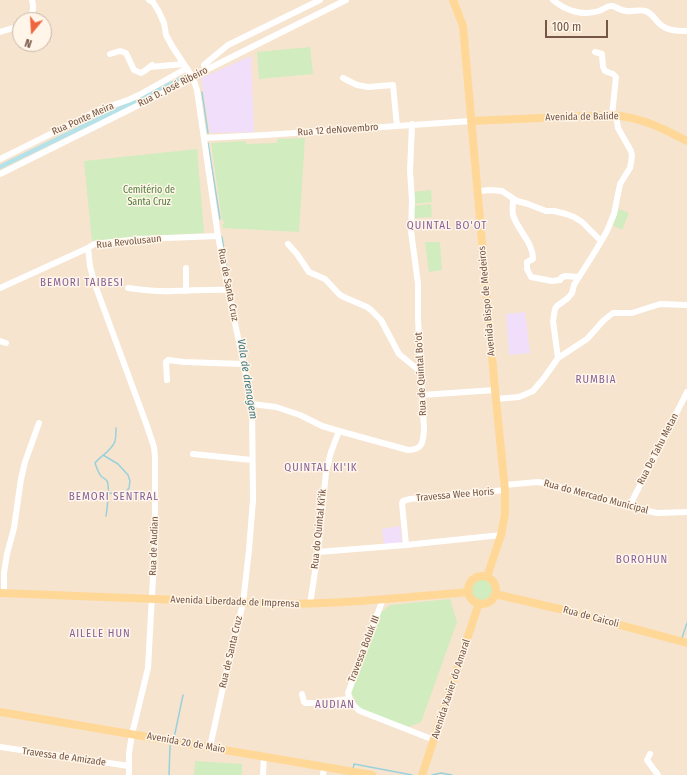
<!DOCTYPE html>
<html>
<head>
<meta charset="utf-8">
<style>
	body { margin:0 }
	#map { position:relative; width:687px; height:775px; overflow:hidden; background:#fef3e1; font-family:"Fira Sans Condensed",sans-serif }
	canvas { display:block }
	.north { position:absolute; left:12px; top:12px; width:40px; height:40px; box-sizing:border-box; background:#fff6e9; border:1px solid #c8b6a8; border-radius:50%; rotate:198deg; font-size:11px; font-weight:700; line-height:16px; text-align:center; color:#765746 }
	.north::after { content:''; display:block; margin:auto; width:14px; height:18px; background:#f0653e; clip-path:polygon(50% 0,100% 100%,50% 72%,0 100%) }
	.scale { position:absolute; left:545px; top:20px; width:63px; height:18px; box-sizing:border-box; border:2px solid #765746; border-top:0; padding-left:5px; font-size:12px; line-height:14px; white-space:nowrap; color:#765746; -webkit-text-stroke:3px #fff6e9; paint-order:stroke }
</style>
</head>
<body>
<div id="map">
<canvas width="687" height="775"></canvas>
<div class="north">N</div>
<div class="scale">100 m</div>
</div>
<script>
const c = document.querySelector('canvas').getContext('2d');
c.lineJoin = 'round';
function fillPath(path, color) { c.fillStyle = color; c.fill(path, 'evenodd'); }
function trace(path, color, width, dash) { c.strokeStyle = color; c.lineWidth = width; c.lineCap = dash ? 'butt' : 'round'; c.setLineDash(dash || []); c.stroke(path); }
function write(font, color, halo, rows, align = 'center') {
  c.font = font + ' "Fira Sans Condensed",sans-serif'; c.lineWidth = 3; c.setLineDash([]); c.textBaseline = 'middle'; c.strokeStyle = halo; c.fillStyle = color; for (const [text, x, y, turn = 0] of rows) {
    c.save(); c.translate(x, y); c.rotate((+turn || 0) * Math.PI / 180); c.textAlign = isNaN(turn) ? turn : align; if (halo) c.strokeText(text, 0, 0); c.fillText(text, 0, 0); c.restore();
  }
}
fillPath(new Path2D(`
	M0,0H687V775H0ZM20,20H44V44H20Z`), '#f6e4cf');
fillPath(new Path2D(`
	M251,56L254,132L210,133L201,78Z
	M525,312L530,353L509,355L506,314Z
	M400,526L402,543L384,545L382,529Z`), '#f0defa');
fillPath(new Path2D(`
	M310,47L313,74L259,79L257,52Z
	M305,138L299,232L223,228L222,224H224L223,220H222L211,143L246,141V144L277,143V139Z
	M197,149L204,233L92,241L84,161Z
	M431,190L432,202L413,204L412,192Z
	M431,204L432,217L413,218L412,206Z
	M619,209L629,213L622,230L612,225Z
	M425,242H440L442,270L429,272Z
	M471 589a11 11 0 1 1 22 0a11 11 0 1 1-22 0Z
	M450,599L457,622L421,722L406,728L360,710L350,690L379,614L390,605Z
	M195,761L242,764V775H194Z`), '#d1ecbf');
trace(new Path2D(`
	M202,92L208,133
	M208,143L220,219
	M222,237L228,275
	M103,455L118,464L128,475L130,481L129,488L125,493L121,495L109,493
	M106,516C107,510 110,486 107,481C105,478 104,479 102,477C99,475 96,466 95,463C101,455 112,451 115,441C116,437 116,432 116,428
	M682,638L687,623
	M174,738L183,695
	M353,769L354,764L412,775
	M169,775L170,746L171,744
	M432,775L441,773L452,775`), '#9ad1db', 1.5);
trace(new Path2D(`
	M0,167L189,75`), '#b5e1e8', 4.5);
trace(new Path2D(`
	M149,0L153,2L159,12L164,23L166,35L172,46L193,78L197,90L218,236L228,290L252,404L253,500L249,550L243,603L225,678L210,747
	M553,0C566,11 583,16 599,11C604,9 607,5 613,6C618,8 621,11 627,11C633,12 640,9 645,11C653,13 655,21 661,25C668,31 678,31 687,31
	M29,20C33,14 34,7 32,0
	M0,32L20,26
	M595,52L602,54L603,67L605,71L613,74L616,77L612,115
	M110,54L120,51L126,53L134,70L141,73L146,70L152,65
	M150,67L184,64
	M206,70L204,65L211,59L228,45L320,0
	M343,78L357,85L368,87L393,85L397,126
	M204,138L265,135L471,121
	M0,159L101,109L128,100L139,95L187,68
	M0,174L193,78L206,70L346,0
	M480,191L490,190L502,191L517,201L528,204L546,211H554L566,214L574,217L582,222L601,241
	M513,199C513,204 512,210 513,215C518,231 533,242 533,259L527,262V269L531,277L552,281L560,280L562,277L566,276L579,277
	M288,244L297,254L309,272L325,279L340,295L346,298L367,307L371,310L381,320L399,354L421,372
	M88,248L90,266L94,282L147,426L154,447L155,457V541L148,668L132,734L129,753V775
	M186,268V291
	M0,288L88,248L94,244L139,239L218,236
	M128,288C143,290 157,292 172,291C191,291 209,289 228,290
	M0,341L6,343
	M558,358L553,321L555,309L557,306L568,298L572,293L574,285L579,277L596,250L607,231L614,214L620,184L630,168L631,163L632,156L631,151L618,128L616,115
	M167,380L166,362L168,360L184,362L243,364
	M422,395L495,390
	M496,399L519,397L533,391L544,378L558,358L587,339L604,320L613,313H632L660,304L687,305
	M252,404L276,407L300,415L322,426L339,431L408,450C423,450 423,442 424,429L418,319V284L411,231L412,200L410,171L412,124
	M193,454L252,460
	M504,485L538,482L549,484L629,507L657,513L687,512
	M629,507L687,392
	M406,545L402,503L403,501L410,499L505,490
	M318,552L406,545L501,535
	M4,593V573L7,554L14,528L21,479L25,462L39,423
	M383,599L348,693C350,702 353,706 360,711L434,740
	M310,604L318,552L326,472L331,452L339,431
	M302,694L304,702L305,703H316L349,699
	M0,747L129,766
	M650,754L647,760L658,775
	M263,775L264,756
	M323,775L324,766`), '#fff', 6);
trace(new Path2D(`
	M453,0L463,26L495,390L505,490V514L501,535L487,577
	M471,121L612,115C643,118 660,127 687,141
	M468 590a14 14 0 1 1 28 0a14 14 0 1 1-28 0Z
	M0,593L283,604C345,604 407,597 469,592
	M495,594L564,610L687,643
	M0,712L372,775
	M422,775L479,603`), '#ffd897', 8);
write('10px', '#765746', '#fff6e9', [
	["Rua D. José Ribeiro",173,87,-27],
	["Avenida de Balide",582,117,-1],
	["Rua Ponte Meira",83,119,-24],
	["Rua 12 deNovembro",338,130,-4],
	["Rua Revolusaun",129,242,-6],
	["Rua de Santa Cruz",228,285,79],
	["Avenida Bispo de Medeiros",487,301,-95],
	["Rua de Quintal Bo'ot",421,374,-93],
	["Rua De Tahu Metan",658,449,-63],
	["Travessa Wee Horis",455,495,-5],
	["Rua do Mercado Municipal",596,497,15],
	["Rua do Quintal Ki'ik",319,529,-84],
	["Rua de Audian",154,546,-88],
	["Avenida Liberdade de Imprensa",235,602,2],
	["Rua de Caicoli",591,617,15],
	["Travessa Boluk III",364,649,-69],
	["Rua de Santa Cruz",231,652,-77],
	["Avenida Xavier do Amaral",451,689,-72],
	["Avenida 20 de Maio",186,743,10],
	["Travessa de Amizade",64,757,8]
]);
write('10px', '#517d3e', '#fff6e9', [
	["Cemitério de",149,190],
	["Santa Cruz",149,202]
]);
c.letterSpacing = '1px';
write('11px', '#87619b', '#fff6e9', [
	["QUINTAL BO'OT",447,226],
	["BEMORI TAIBESI",82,283],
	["RUMBIA",596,380],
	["QUINTAL KI'IK",321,468],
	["BEMORI SENTRAL",114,497],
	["BOROHUN",642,560],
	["AILELE HUN",100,634],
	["AUDIAN",335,705]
]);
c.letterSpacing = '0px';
write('italic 11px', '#3c7884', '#fff6e9', [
	["Vala de drenagem",247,379,81]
]);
</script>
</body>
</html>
